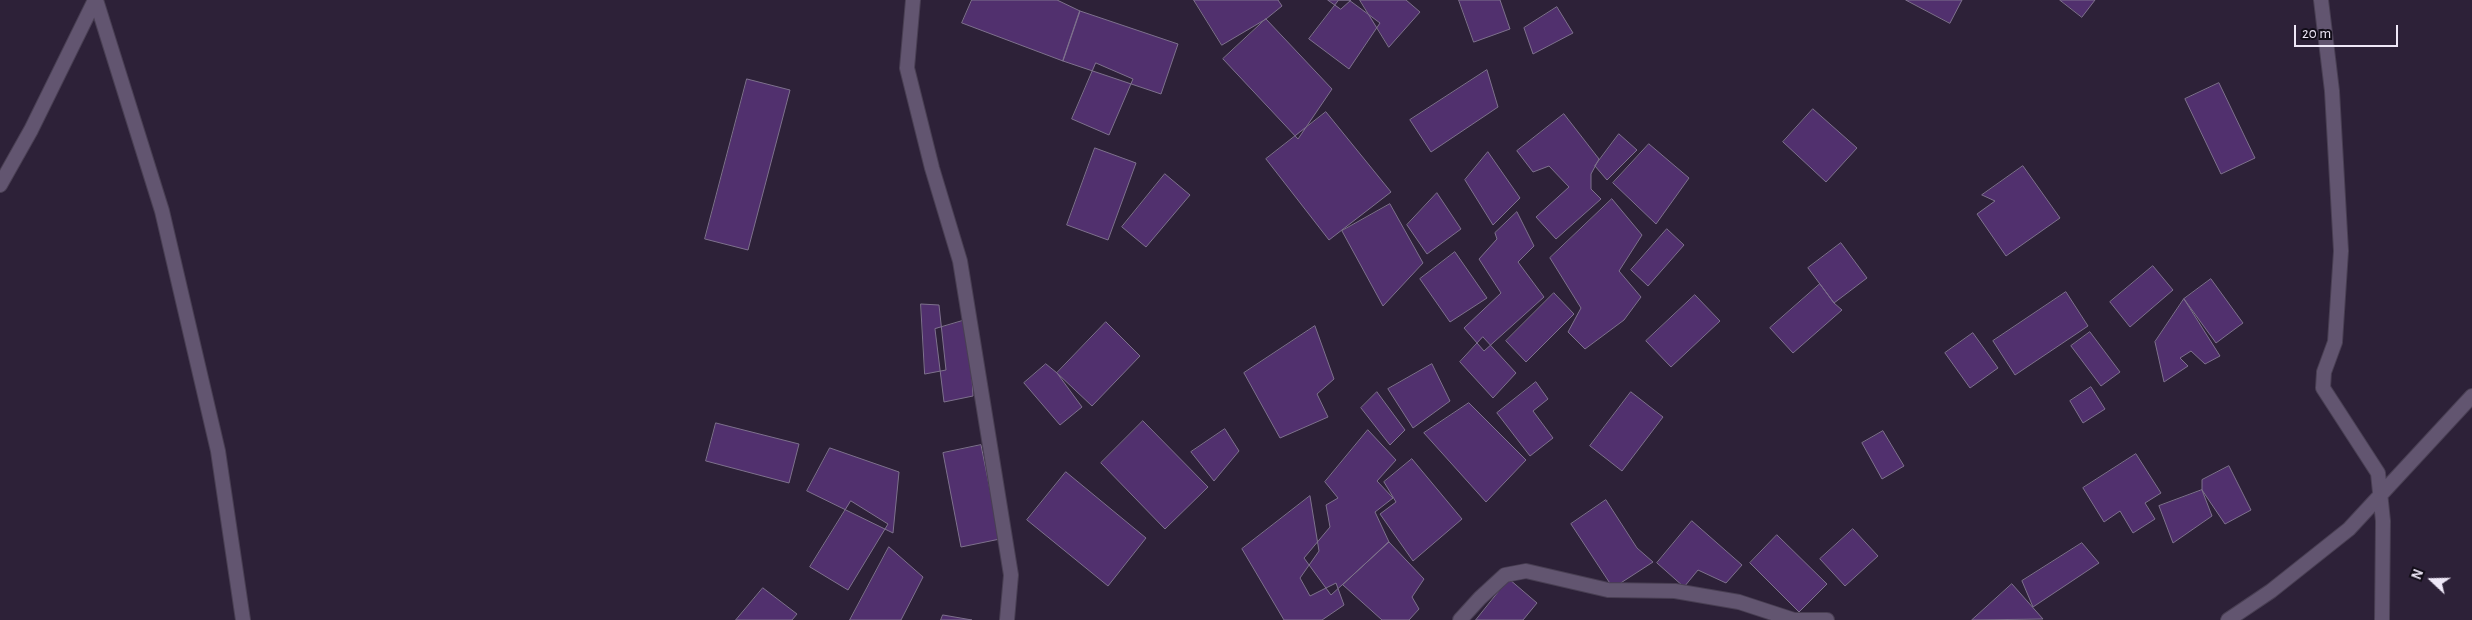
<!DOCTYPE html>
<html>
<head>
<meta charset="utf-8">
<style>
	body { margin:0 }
	#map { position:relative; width:2472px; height:620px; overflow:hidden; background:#2d2138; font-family:"Alegreya Sans",sans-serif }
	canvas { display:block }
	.north { position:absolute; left:2407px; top:555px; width:50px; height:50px; -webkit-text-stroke:4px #120d18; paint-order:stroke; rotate:291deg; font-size:14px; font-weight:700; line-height:20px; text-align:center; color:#eee7f7 }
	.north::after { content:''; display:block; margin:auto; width:18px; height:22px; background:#eee7f7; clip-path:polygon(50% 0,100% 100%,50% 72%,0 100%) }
	.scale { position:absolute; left:2294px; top:25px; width:104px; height:22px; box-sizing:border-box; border:2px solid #eee7f7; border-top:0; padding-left:6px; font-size:15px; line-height:18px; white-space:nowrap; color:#eee7f7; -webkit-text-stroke:4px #120d18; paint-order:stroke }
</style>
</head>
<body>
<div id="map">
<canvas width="2472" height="620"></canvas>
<div class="north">N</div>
<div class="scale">20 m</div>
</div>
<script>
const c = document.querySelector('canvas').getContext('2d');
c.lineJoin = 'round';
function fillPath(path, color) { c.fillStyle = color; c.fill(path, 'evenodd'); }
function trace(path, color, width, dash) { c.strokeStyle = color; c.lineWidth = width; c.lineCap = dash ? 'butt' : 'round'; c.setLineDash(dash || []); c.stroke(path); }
const building = new Path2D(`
	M972,0H1057L1080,11L1063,61L962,23Z
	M1194,0H1278L1282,6L1266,19L1222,45Z
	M1328,0H1351L1341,9Z
	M1339,0H1349L1380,23L1349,69L1309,39Z
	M1360,0H1406L1420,12L1389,47Z
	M1459,0H1500L1510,29L1474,42Z
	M1906,0H1962L1950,23Z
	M2060,0H2095L2082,17Z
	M1557,7L1573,33L1533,54L1524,28Z
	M1080,11L1178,44L1161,94L1063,61Z
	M1266,19L1332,89L1298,139L1223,59Z
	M1096,63L1133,79L1109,135L1072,119Z
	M1487,70L1498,107L1431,152L1410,120Z
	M747,79L790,90L748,250L705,239Z
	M2219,83L2255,158L2221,174L2185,99Z
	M1813,109L1857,148L1826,182L1783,142Z
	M1326,112L1391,192L1329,240L1266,159Z
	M1564,114L1599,159L1591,174V189L1601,199L1556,239L1536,217L1569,187L1549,166L1533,172L1517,151Z
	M1619,134L1637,150L1607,180L1595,166Z
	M1649,144L1689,178L1656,224L1613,183Z
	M1095,148L1136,163L1108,240L1067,225Z
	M1488,152L1520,198L1493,225L1465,180Z
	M2023,166L2060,218L2006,256L1977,214L1995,201L1982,195Z
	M1165,174L1190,195L1146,247L1122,227Z
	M1437,193L1461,229L1427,254L1407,225Z
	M1612,199L1642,235L1619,271L1641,297L1624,320L1585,349L1568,332L1581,308L1550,258Z
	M1390,204L1423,263L1383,306L1342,231Z
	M1517,212L1534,246L1518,262L1544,297L1484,351L1464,328L1501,293L1479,259L1497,239L1495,233Z
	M1667,229L1684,245L1648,286L1631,270Z
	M1841,243L1867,278L1834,303L1808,268Z
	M1455,252L1487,298L1450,322L1420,279Z
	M2153,266L2173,290L2130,327L2110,302Z
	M2211,279L2243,323L2216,343L2184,299Z
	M1820,284L1834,303L1842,310L1793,353L1770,328Z
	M2066,292L2088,326L2015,375L1993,341Z
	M1554,293L1574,314L1526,362L1506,341Z
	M1695,295L1720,321L1671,367L1646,341Z
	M2184,299L2220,356L2205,364L2191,351L2180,358L2188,366L2164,382L2155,342Z
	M921,304L939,305L946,370L925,374Z
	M969,319L973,396L944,402L935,329Z
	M1106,322L1140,356L1092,406L1057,373Z
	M1315,326L1334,379L1317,394L1328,417L1280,438L1244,373Z
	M2090,332L2120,372L2101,386L2071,346Z
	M1973,333L1998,368L1970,388L1945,353Z
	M1483,337L1516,373L1493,398L1460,362Z
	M1046,364L1057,373L1082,407L1060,425L1024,383Z
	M1432,364L1450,401L1413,428L1388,389Z
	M1536,382L1548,399L1533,411L1553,438L1530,456L1497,413Z
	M2091,387L2105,409L2083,423L2070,401Z
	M1377,392L1405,430L1390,445L1361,408Z
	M1631,392L1663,417L1622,471L1590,446Z
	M1469,403L1526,460L1486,502L1424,433Z
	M1143,421L1208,487L1165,529L1101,463Z
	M716,423L799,444L789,483L706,461Z
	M1225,429L1239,451L1214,481L1191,452Z
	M1368,430L1396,460L1377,481L1393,498L1375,512L1389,542L1331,595L1304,558L1330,527L1326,505L1338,498L1325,482Z
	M1883,431L1904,466L1882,479L1862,443Z
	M981,445L1000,539L961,547L943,453Z
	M830,448L899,472L893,533L807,491Z
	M2136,454L2161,493L2145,503L2155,519L2133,533L2120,511L2104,522L2083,488Z
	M1412,459L1462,519L1413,561L1380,514L1396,502L1384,482Z
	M2229,466L2251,510L2225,524L2202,490V480Z
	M1066,472L1146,538L1108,586L1027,520Z
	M2202,490L2212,516L2173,543L2159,506Z
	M1310,496L1319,551L1300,578L1310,596L1336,583L1344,605L1322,620H1284L1242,549Z
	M1606,500L1637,548L1653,562L1613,588L1571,524Z
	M851,501L888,524L848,590L810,567Z
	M1692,521L1742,565L1726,583L1698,570L1684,587L1657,563Z
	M1853,529L1878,556L1845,586L1820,559Z
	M1777,535L1827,584L1799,612L1750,563Z
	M1389,542L1424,579L1412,597L1419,609L1409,620H1382L1343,585Z
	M2082,543L2099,563L2033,607L2022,581Z
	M889,547L923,577L901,620H850Z
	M1509,579L1537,603L1523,620H1476Z
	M2012,584L2043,619L1972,620Z
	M763,588L797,614L792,620H736Z
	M943,615L972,620H941Z`);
fillPath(building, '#51306e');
trace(building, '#7e718d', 1);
const minor = new Path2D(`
	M96,0L162,211L218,451L243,620
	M913,0L907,68L932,168L960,261L1011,575L1007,620
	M2321,0L2332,91L2341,251L2335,342L2324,372L2323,388L2378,473L2383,521L2382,620
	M0,185L31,130L95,0
	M1460,620L1480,598L1505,575L1526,571L1608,590L1675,591L1739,602L1794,620H1827
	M2228,620L2271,591L2349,529L2472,396`);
trace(minor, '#493f53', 16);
trace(minor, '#625570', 14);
</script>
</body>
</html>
